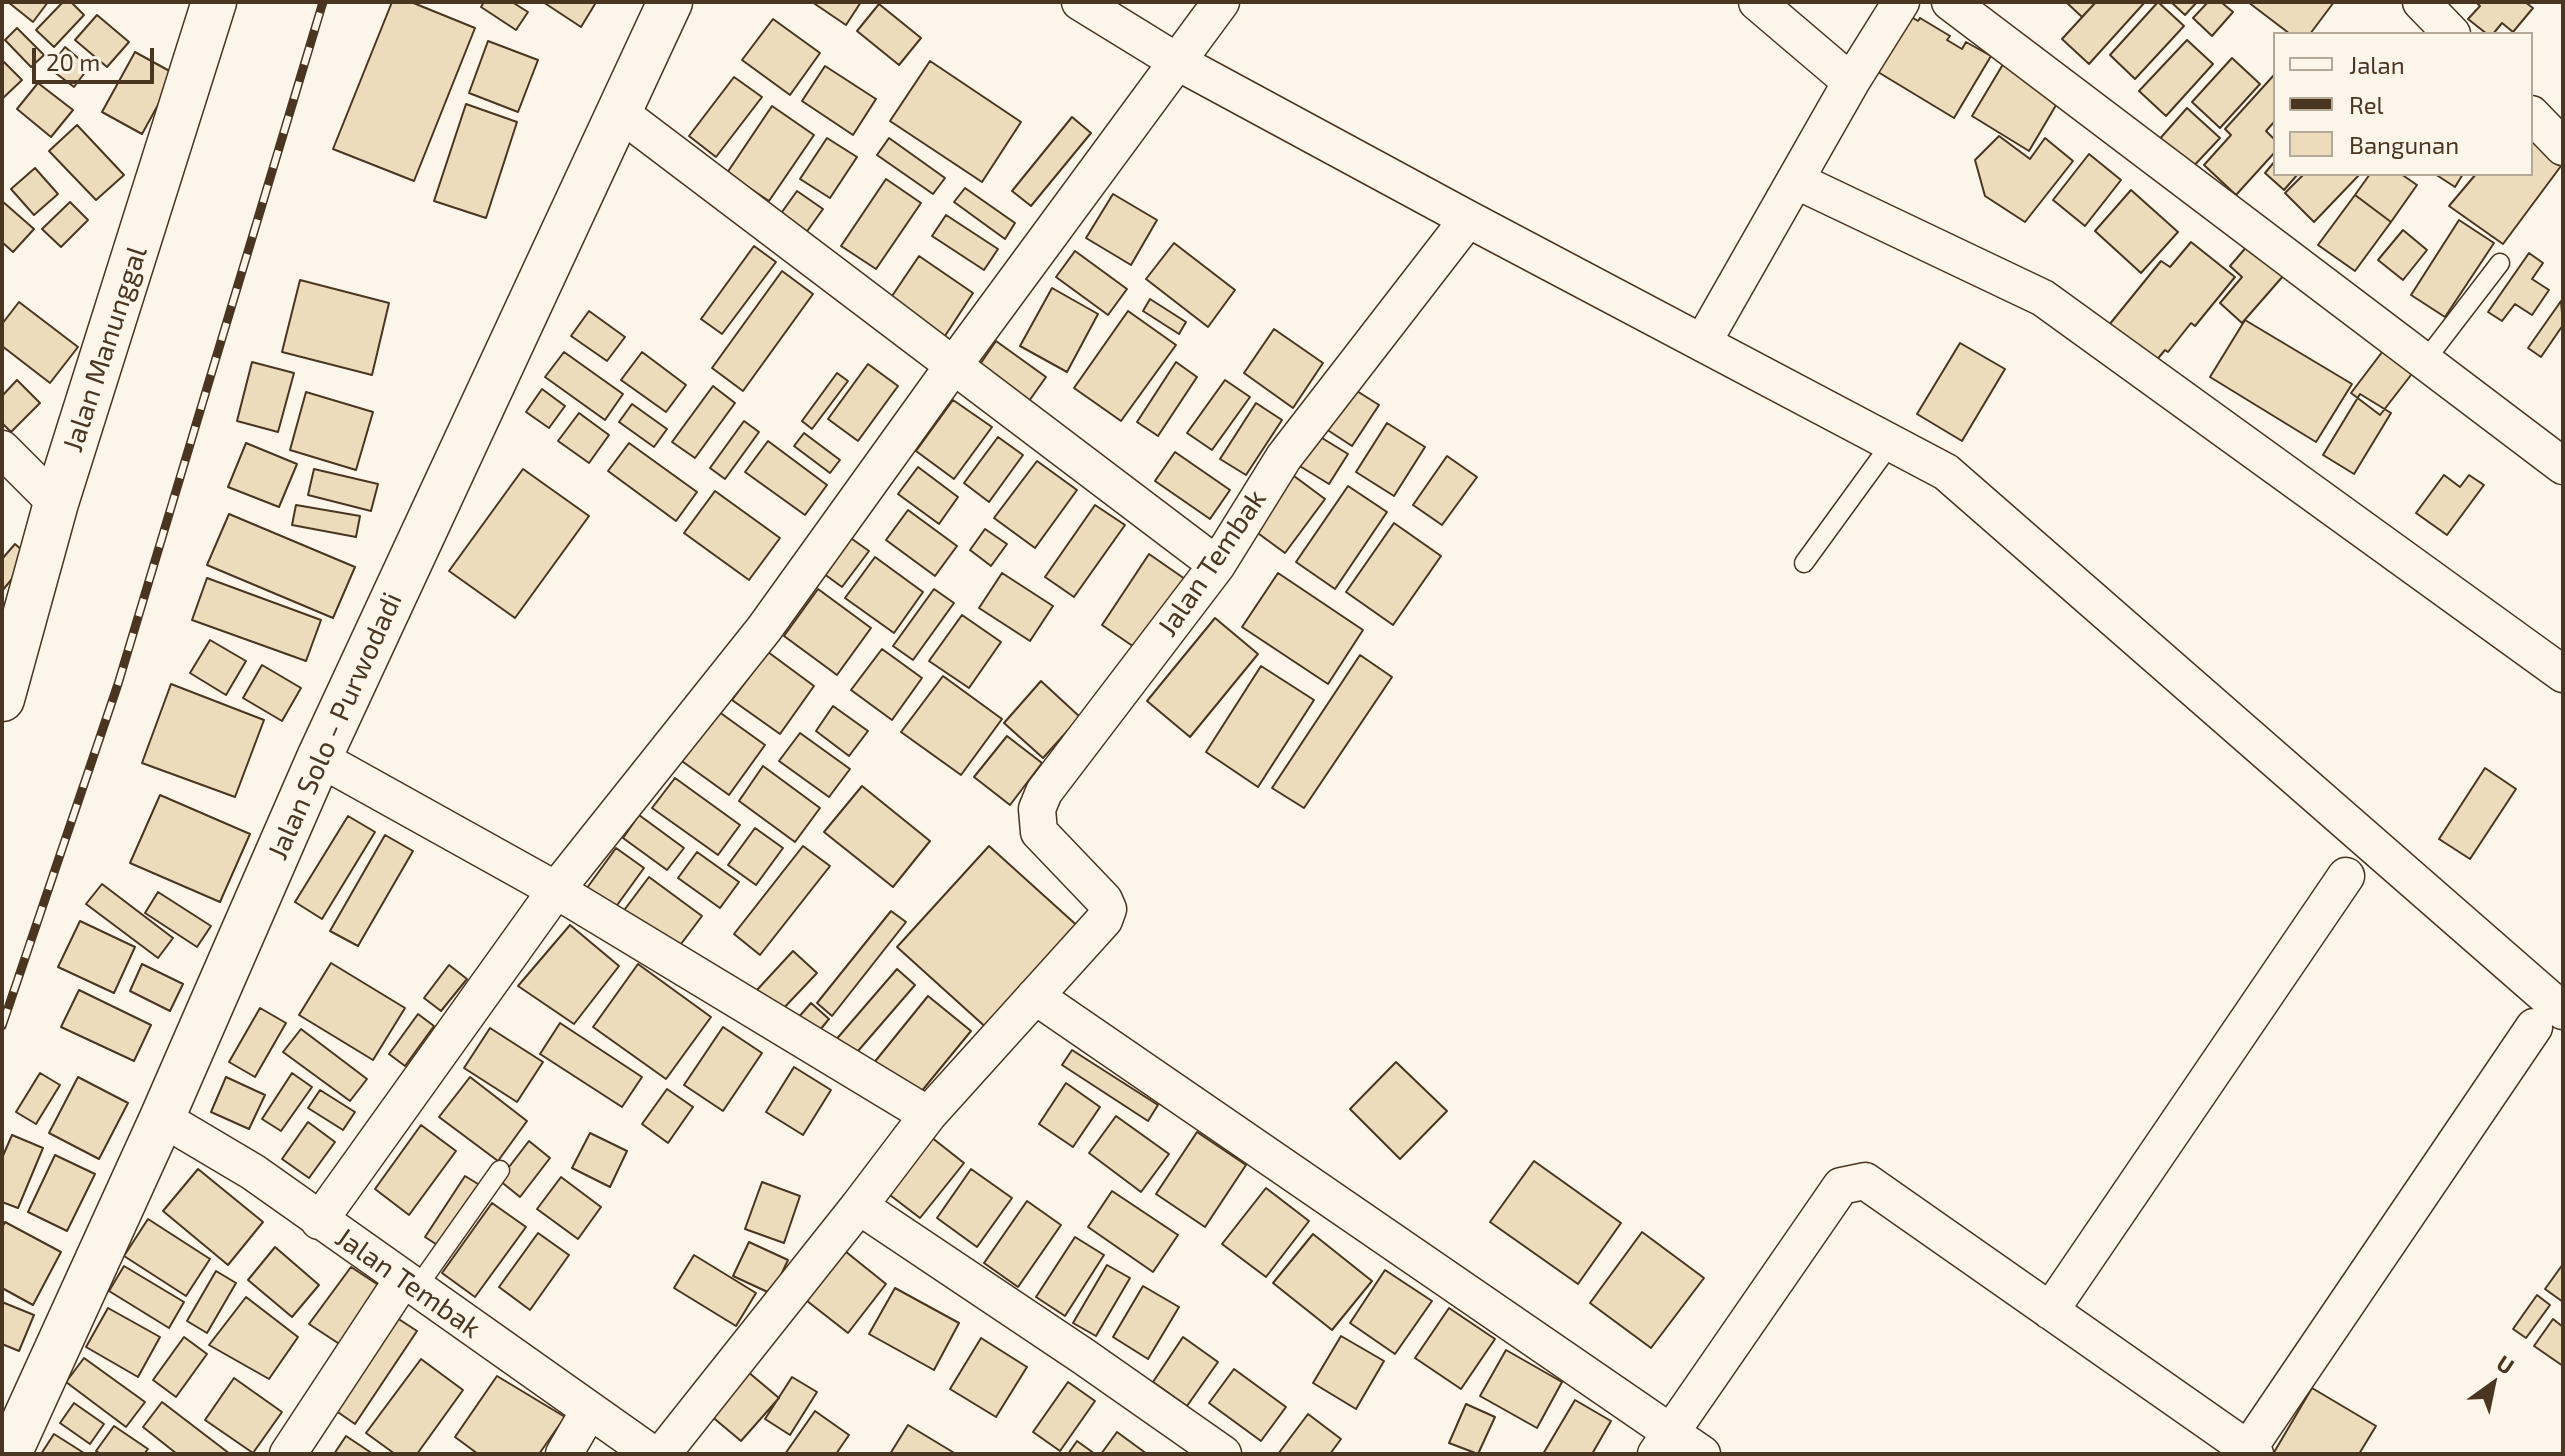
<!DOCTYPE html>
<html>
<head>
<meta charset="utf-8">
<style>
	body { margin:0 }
	#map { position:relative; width:2565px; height:1456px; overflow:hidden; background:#fbf6e9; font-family:"Exo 2",sans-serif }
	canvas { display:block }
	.frame { position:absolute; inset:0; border:4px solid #4a3520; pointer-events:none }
	.legend { position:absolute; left:2273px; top:32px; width:260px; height:144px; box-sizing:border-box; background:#fbf6e9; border:2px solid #b4a999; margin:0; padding:10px 14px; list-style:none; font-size:24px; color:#4a3520 }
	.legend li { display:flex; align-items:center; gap:16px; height:40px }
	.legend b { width:40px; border:2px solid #b4a999 }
	.north { position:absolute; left:2453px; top:1344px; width:80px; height:80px; -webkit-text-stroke:6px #fbf6e9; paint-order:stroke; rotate:33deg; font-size:22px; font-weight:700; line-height:32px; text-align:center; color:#4a3520 }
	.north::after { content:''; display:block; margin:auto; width:28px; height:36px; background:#4a3520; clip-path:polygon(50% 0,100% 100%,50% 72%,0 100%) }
	.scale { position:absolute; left:32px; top:48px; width:122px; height:36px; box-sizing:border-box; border:4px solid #4a3520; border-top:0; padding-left:10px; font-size:24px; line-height:28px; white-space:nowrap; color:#4a3520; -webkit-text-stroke:6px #fbf6e9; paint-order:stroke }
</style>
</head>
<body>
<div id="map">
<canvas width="2565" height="1456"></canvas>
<div class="frame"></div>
<ul class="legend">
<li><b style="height:10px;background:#fbf6e9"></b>Jalan</li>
<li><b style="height:10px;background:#4a3520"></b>Rel</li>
<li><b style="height:22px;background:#ecdcbc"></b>Bangunan</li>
</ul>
<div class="north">U</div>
<div class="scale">20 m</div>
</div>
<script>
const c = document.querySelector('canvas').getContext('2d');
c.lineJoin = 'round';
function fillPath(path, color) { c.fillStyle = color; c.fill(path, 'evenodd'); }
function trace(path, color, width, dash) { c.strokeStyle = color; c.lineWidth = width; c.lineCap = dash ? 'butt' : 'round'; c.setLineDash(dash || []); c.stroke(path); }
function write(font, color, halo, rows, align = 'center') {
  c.font = font + ' "Exo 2",sans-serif'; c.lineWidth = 6; c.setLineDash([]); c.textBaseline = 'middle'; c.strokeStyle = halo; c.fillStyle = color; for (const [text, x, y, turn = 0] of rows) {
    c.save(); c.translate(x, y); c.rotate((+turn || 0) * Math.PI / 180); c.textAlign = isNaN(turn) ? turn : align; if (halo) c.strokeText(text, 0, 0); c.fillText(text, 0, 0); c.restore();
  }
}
const building = new Path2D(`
	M8,2H48L33,22Z
	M63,2H71L84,15L54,47L36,30Z
	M392,2H411L475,28L414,181L333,149Z
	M484,2H512L528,12L516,30L481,7Z
	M543,2H592L595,4L581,27Z
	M812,2H861L846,25Z
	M2066,2H2096L2082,17Z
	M2096,2H2145L2089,64L2062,39Z
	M2158,2L2184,26L2135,79L2110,55Z
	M2171,2H2197L2185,15Z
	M2208,2H2221L2233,12L2212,36L2193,18Z
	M2248,2H2334L2310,34H2290Z
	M2476,2H2525L2533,8L2513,32L2502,23L2493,34H2487L2468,19L2480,6Z
	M879,4L921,38L899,65L857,31Z
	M1901,11L1918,21L1920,18L1950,36L1947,40L1962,49L1966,42L1991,56L1954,118L1868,66Z
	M97,15L129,42L107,67L75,40Z
	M773,19L820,53L790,95L742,60Z
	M17,28L44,55L31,67L5,40Z
	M2187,40L2213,64L2166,116L2139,91Z
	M488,41L538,60L518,112L469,93Z
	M65,47L89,67L74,87L49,68Z
	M135,52L175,74L142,134L102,112Z
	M2232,58L2260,84L2220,128L2192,102Z
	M2,60L22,80L2,99Z
	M930,61L1021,122L982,182L890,121Z
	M2005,61L2062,95L2029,151L1972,116Z
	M825,66L876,99L853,135L802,101Z
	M2274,75L2275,121L2266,131L2275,140V152L2236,195L2204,165L2231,135L2225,129Z
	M734,77L762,97L716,157L689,136Z
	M38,83L73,110L51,137L17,109Z
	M466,104L517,122L486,218L434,201Z
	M772,106L814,135L769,201L727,173Z
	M2187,108L2220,138L2189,171L2157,142Z
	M1072,117L1091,133L1031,206L1012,191Z
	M77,125L124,175L96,200L49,151Z
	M1999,136L2030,159L2045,138L2073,161L2025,222L1985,196L1975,160Z
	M827,138L857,157L830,198L800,179Z
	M889,138L945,178L933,194L877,155Z
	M2531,140L2561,166L2503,244L2449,206L2476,174H2531Z
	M2089,154L2121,180L2085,226L2053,200Z
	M2275,161V174H2298L2284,190L2265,173Z
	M35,168L58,194L34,215L11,189Z
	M2304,174H2360L2314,222L2285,193Z
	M2370,174H2401L2417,185L2391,222L2355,195Z
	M2435,174H2463L2455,187Z
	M886,179L921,203L876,269L841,246Z
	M965,188L1015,223L1005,239L954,202Z
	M2131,190L2178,232L2141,273L2095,231Z
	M797,191L823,209L803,237L777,219Z
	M1113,194L1157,220L1131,265L1086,238Z
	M2355,195L2391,222L2355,271L2318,245Z
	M2,201L34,229L13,252L2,242Z
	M70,202L88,220L61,247L42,229Z
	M946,215L998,249L984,270L932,236Z
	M2459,220L2494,243L2445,317L2411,295Z
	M2403,230L2427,250L2403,280L2378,260Z
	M2191,242L2235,277L2195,326L2191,323L2168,352L2165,350L2155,362L2109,325L2161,261L2170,267Z
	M1174,243L1235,290L1208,327L1146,279Z
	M2249,244L2284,275L2242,323L2220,303L2242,277L2230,266Z
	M754,246L776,262L722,334L701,319Z
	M1075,251L1127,289L1108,315L1056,277Z
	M2529,253L2543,263L2532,279L2549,290L2532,315L2515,304L2502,321L2488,312Z
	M919,256L973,293L943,339L888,302Z
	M782,271L813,294L743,391L712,368Z
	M300,280L389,303L372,375L282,352Z
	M1052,288L1098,314L1067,372L1020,346Z
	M1150,299L1186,322L1179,334L1143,311Z
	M2561,301L2563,325L2541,357L2528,348Z
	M19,302L78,347L50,383L2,346V324Z
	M589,311L625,337L607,361L571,336Z
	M1128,311L1176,345L1121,421L1074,388Z
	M2245,320L2352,384L2316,442L2210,377Z
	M1274,329L1323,363L1293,408L1244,373Z
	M996,341L1046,377L1022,411L972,376Z
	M1960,343L2005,369L1962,441L1917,414Z
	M2389,343L2418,366L2380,415L2351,393Z
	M564,352L623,394L605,420L545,377Z
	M642,352L686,385L666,412L621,380Z
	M252,362L294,373L278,432L237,421Z
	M1176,362L1197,377L1158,436L1137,422Z
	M868,364L898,386L858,441L828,419Z
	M837,373L848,381L812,429L802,421Z
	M17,380L40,403L11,432L2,423V396Z
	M1225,380L1250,397L1212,450L1187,433Z
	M713,386L735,403L695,458L672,442Z
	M1349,386L1379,405L1352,446L1323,427Z
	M542,389L565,406L549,428L526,412Z
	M306,392L373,412L356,470L290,450Z
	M2360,394L2391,413L2354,474L2323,455Z
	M953,400L992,427L954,479L916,451Z
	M1256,403L1282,420L1246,475L1220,459Z
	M632,404L667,429L654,447L619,422Z
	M579,413L609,435L589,463L558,441Z
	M744,421L759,432L725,479L710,468Z
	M1387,423L1425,447L1394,496L1356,472Z
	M804,433L840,460L830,473L794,446Z
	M1317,435L1348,454L1329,484L1298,465Z
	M998,437L1023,455L989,502L964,483Z
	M768,441L827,485L805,515L745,472Z
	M246,443L297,464L279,507L228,487Z
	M629,443L697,492L676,521L608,471Z
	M1175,452L1230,490L1210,519L1155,481Z
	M1447,456L1477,477L1442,525L1413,505Z
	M1037,461L1077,490L1035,548L994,518Z
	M918,467L958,497L939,524L898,494Z
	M314,469L378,484L371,511L308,495Z
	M523,469L589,516L515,618L449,571Z
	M2444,475L2460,487L2469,475L2484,485L2447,535L2416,513Z
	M1294,476L1325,499L1285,553L1255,531Z
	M1348,486L1387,512L1335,589L1296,562Z
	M715,491L780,538L749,580L684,533Z
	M296,505L360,516L356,537L292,525Z
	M1095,505L1125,525L1074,597L1045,577Z
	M908,510L957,546L935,576L886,540Z
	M229,514L355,567L333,618L207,565Z
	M1394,523L1441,556L1393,625L1346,592Z
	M838,529L869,551L842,587L812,565Z
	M985,529L1007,544L991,566L970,550Z
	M15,544L30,557L2,591V559Z
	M1149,554L1185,579L1137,649L1102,625Z
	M875,557L923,592L894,633L845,598Z
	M1002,573L1053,606L1030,641L979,608Z
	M1278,573L1363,630L1328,684L1242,627Z
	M207,578L321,620L306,661L192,620Z
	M818,589L871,628L837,675L784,636Z
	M934,589L954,603L913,660L893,646Z
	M962,615L1001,642L969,688L929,661Z
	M1215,618L1258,654L1190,737L1147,701Z
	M210,640L246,661L226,695L190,673Z
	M882,649L922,678L892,720L851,690Z
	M768,652L814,686L780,734L732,700Z
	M1360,655L1392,677L1304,808L1272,788Z
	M262,665L301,688L282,721L243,698Z
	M1261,666L1314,700L1258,787L1206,752Z
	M943,676L1002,719L961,775L901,732Z
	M1041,681L1080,717L1043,758L1004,723Z
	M171,684L264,720L235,797L142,763Z
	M833,706L868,731L849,756L816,731Z
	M715,709L765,745L729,795L679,759Z
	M800,733L850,769L829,797L779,761Z
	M1007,736L1042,763L1010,805L974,777Z
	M763,766L820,808L795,842L739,801Z
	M2485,768L2516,789L2470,859L2439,839Z
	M675,778L740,825L718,855L652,808Z
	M862,786L930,841L893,887L824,832Z
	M160,795L250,834L220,902L130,863Z
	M639,815L684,848L667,870L623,838Z
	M348,816L375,832L322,919L295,902Z
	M755,828L783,848L756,885L728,865Z
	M385,835L413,851L358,946L330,931Z
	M803,846L830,866L760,955L734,934Z
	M989,846L1082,930L990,1031L897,947Z
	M616,848L644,868L615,908L587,888Z
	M697,852L739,882L720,908L678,878Z
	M649,877L702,916L675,952L622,913Z
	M102,884L173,938L158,958L86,904Z
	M158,892L211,926L197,947L145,913Z
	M891,911L906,922L832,1016L817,1003Z
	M80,921L135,947L114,993L58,967Z
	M570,925L619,966L574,1024L518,986Z
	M793,951L817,973L780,1012L756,991Z
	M331,963L405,1008L373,1060L299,1015Z
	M142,964L183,984L170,1011L130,991Z
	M638,964L711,1017L666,1079L593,1027Z
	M449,965L467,979L441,1011L424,998Z
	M897,969L915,985L852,1058L834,1042Z
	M79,990L151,1025L134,1061L61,1027Z
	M928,996L971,1031L916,1098L873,1064Z
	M811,1003L829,1019L810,1042L791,1026Z
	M260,1008L286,1023L255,1077L229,1062Z
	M418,1014L434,1026L405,1066L389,1054Z
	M560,1023L642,1077L622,1107L540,1054Z
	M723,1027L762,1053L723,1111L684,1085Z
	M490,1028L543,1062L517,1102L464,1068Z
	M301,1029L367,1079L350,1101L283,1052Z
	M1072,1050L1158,1105L1148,1121L1062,1065Z
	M1396,1062L1447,1111L1400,1159L1350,1109Z
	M794,1067L831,1090L803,1135L766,1112Z
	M40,1073L60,1085L36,1124L16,1112Z
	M292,1073L312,1087L281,1131L262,1119Z
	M78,1077L128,1103L99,1159L49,1133Z
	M226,1077L265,1095L249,1129L211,1112Z
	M470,1077L527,1121L498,1161L439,1117Z
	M1066,1083L1100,1107L1073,1147L1039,1124Z
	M667,1089L693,1107L668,1143L642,1124Z
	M320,1090L355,1112L343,1130L308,1108Z
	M1116,1116L1169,1154L1141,1192L1089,1153Z
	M308,1122L335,1142L309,1178L282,1159Z
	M421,1125L456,1151L409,1215L375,1189Z
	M1197,1132L1246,1165L1205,1227L1156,1194Z
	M590,1133L627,1151L610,1187L572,1168Z
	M12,1135L43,1148L18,1208L2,1202V1158Z
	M931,1137L964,1163L920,1218L886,1192Z
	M529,1141L550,1158L520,1197L499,1180Z
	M55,1155L95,1174L67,1231L28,1212Z
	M1534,1161L1621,1223L1578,1284L1490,1222Z
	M198,1169L263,1222L228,1265L163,1211Z
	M971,1169L1012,1198L977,1247L937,1218Z
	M465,1176L483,1187L442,1248L425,1237Z
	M561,1177L601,1207L578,1239L537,1209Z
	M762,1182L800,1196L784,1243L745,1229Z
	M1266,1188L1309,1221L1266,1277L1222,1244Z
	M1112,1191L1178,1235L1153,1272L1088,1227Z
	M1027,1201L1061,1225L1018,1287L984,1263Z
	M492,1203L526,1227L475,1297L442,1273Z
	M148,1219L210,1259L186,1296L124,1256Z
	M5,1222L61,1252L33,1305L2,1288V1228Z
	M1642,1232L1704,1278L1651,1348L1590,1303Z
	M538,1233L569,1255L530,1310L499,1287Z
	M1313,1234L1372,1281L1332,1330L1273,1283Z
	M1075,1237L1104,1255L1065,1316L1036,1297Z
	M749,1242L788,1260L772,1294L733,1276Z
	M275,1247L319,1285L292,1317L248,1280Z
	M840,1247L886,1284L848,1333L802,1297Z
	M694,1255L756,1293L736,1326L674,1288Z
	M2563,1264V1302L2545,1289Z
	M1107,1265L1130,1278L1096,1336L1073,1323Z
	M124,1266L184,1302L169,1328L109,1291Z
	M351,1267L386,1290L347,1349L309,1324Z
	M1385,1270L1432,1301L1395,1354L1350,1323Z
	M216,1271L236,1283L207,1333L187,1321Z
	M1143,1286L1179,1307L1148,1359L1113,1337Z
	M895,1288L959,1323L934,1370L869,1334Z
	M2537,1295L2550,1305L2526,1338L2513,1329Z
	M246,1297L298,1337L269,1379L209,1345Z
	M2,1302L34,1315L19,1351L2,1344Z
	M108,1308L160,1337L138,1377L86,1347Z
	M1449,1308L1495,1339L1461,1389L1415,1358Z
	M391,1314L417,1331L355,1424L329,1406Z
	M2553,1319L2563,1327V1366L2534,1346Z
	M1341,1336L1384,1361L1356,1409L1313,1383Z
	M184,1337L207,1354L176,1397L153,1380Z
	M1183,1337L1218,1362L1187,1406L1153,1382Z
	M981,1338L1027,1367L996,1417L950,1389Z
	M1506,1350L1562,1382L1537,1428L1480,1396Z
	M84,1358L145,1402L126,1427L66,1382Z
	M421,1359L463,1390L417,1454H395L366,1433Z
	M1234,1369L1286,1407L1261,1441L1209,1403Z
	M747,1371L779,1398L741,1441L710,1415Z
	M497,1376L565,1417L539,1454H478L455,1437Z
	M792,1377L817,1392L790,1435L765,1419Z
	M234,1378L282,1412L253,1453L205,1420Z
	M1068,1382L1095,1401L1060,1451L1033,1432Z
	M2312,1388L2376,1426L2359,1454H2273Z
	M1575,1400L1611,1421L1592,1454H1543Z
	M162,1402L230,1454H177L143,1427Z
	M74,1403L104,1424L90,1444L60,1423Z
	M1466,1404L1495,1417L1478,1454L1449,1443Z
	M815,1411L849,1435L836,1454H785Z
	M1308,1414L1341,1439L1330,1454H1278Z
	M908,1425L956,1454H890Z
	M114,1426L148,1449L144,1454H101L96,1451Z
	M1117,1432L1147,1454H1101Z
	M54,1434L84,1453L83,1454H41Z
	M346,1436L373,1454H334Z
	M1077,1441L1095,1454H1068Z`);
fillPath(building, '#ecdcbc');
trace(building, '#4a3520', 2);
const lane = new Path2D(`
	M2424,362L2500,263
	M1804,563L1892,442
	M416,1289L500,1170`);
const street = new Path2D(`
	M1080,2L1176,61L1468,219L1946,472L2563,1011
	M1757,2L1851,82
	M1950,2L2563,466
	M2421,2L2452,34
	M619,112L1217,565
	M2531,114L2563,147
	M1795,180L2043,298L2563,674
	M1703,342L1851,82L1901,2
	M2,449L56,503
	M319,758L556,890L928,1115
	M1035,996L1702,1454
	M162,1118L253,1172L652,1454
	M859,1206L1083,1356L1223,1454
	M319,1221L556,890L764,629L953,366L1221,2
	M2050,1311L2346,876
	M2248,1449L2534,1027
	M288,1454L403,1279
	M564,1454L589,1411
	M662,1454L859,1206L928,1115L1104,920L1108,909L1104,900L1039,832L1037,809L1044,792L1217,565L1284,457L1468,219
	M1656,1454L1841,1186L1865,1181L2255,1454`);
const secondary = new Path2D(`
	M2,699L56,503L214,2`);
const primary = new Path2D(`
	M9,1454L162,1118L319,758L670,2`);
trace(lane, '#4a3520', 21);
trace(street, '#4a3520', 39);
trace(secondary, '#4a3520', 47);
trace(primary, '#4a3520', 47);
trace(lane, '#fbf6e9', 18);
trace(street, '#fbf6e9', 36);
trace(secondary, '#fbf6e9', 44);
trace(primary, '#fbf6e9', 44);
const rail = new Path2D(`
	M2,1026L118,684L323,2`);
trace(rail, '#4a3520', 9);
trace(rail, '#fbf6e9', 6, [18]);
write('28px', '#4a3520', '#fbf6e9', [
	["Jalan Manunggal",105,349,-72],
	["Jalan Tembak",1212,563,-56],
	["Jalan Solo - Purwodadi",335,726,-66],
	["Jalan Tembak",408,1283,35]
]);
</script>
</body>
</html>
